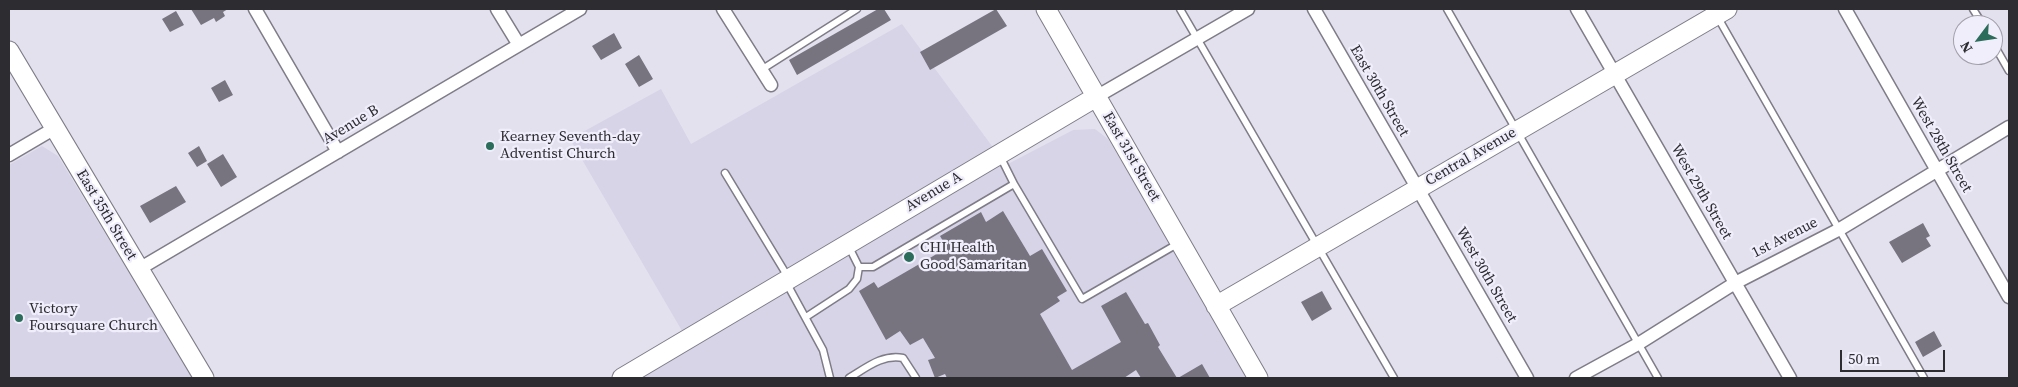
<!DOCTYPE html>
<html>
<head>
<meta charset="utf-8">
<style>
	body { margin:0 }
	#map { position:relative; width:2018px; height:387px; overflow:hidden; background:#e4e1ee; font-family:"Source Serif 4",serif }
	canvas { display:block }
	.frame { position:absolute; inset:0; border:10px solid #2d2c31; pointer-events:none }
	.north { position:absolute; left:1953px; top:15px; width:50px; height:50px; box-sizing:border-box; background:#f1eefc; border:1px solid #a3a0ab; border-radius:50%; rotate:239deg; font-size:14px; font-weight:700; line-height:20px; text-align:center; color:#2d2c31 }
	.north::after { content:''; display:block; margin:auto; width:18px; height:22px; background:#2b6c5a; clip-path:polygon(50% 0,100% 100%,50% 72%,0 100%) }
	.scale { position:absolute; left:1840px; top:350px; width:105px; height:22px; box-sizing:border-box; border:2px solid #2d2c31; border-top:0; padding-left:6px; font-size:15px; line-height:18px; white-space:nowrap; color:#2d2c31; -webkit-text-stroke:4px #f1eefc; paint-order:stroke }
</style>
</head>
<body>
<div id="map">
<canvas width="2018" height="387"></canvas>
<div class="frame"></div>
<div class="north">N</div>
<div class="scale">50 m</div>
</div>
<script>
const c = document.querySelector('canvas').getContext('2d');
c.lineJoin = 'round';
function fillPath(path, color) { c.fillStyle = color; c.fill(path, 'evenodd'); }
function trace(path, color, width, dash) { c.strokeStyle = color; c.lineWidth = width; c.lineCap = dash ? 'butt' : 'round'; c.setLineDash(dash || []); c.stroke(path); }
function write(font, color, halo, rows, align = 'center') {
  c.font = font + ' "Source Serif 4",serif'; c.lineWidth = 4.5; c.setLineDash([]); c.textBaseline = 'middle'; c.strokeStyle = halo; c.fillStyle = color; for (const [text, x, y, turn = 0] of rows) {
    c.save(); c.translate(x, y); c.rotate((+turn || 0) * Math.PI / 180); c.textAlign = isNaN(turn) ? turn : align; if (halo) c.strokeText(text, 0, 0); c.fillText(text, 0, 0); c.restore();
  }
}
fillPath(new Path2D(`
	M902,24L1006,165L1073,130L1095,129L1108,139L1252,378H639L692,348L570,139L661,89L691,144Z
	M42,146L58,156L193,378H9V165Z`), '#d8d4e8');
fillPath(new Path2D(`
	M191,9H228L223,12L225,16L216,22L214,18L201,25Z
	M878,9H884L891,20L797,75L789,60Z
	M996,9L1007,26L930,70L920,52Z
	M176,11L184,25L170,32L162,19Z
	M614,33L622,48L601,60L592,46Z
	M639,55L653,79L639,87L625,64Z
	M225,80L233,95L219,102L211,88Z
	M199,146L207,161L197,167L188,153Z
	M223,154L237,177L221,187L207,164Z
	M176,186L186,202L150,223L140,206Z
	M1003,211L1030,256L1042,249L1067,291L1057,297L1060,301L1040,314L1072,370L1121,342L1101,306L1126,292L1145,324L1148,323L1160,345L1158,347L1177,378H1141L1136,370L1124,378H947L945,374L935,378L928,360L935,358L923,338L910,345L900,331L886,340L859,291L874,282L878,288L947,248L940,236L981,212L986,222Z
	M1923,223L1930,236L1926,238L1931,246L1902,263L1889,242Z
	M1322,291L1332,309L1312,321L1301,302Z
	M1934,331L1942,346L1923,357L1915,342Z
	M1202,364L1210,378H1178Z`), '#777480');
const lane = new Path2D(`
	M1180,9L1394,378
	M1447,9L1658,378
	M1973,9L1983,25
	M1717,16L1924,378
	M1993,43L2009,71
	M761,70L857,9
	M725,173L788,277
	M1014,184L1082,299L1179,243
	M849,247L859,267H873L1014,184L1000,156
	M786,282L823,350L830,378
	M806,317L849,289L857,279L859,267
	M849,378C866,368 882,354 903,358L916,378`);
const street = new Path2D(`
	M255,9L338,152
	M497,9L519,45
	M723,9L771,85
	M1314,9L1527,378
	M1577,9L1790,378
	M1845,9L2009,297
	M1096,97L1248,9
	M9,155L55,128
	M139,269L580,9
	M1576,378L1638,344L1735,283L1840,229L2009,127`);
const secondary = new Path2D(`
	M1046,9L1258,378
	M9,51L204,378
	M1216,306L1727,9
	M622,378L1096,97`);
trace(lane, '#7f7c88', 9);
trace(street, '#7f7c88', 15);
trace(secondary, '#7f7c88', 21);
trace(lane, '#fff', 6);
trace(street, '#fff', 12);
trace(secondary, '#fff', 19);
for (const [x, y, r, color] of [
	[490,146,5,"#2b6c5a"],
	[909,257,6,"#2b6c5a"],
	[19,318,5,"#2b6c5a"]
]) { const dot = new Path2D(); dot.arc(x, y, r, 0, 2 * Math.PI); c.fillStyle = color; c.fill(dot); trace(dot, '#f1eefc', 2); }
write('15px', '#2d2c31', '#f1eefc', [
	["East 30th Street",1379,91,60],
	["Avenue B",351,125,-31],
	["West 28th Street",1941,145,60],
	["East 31st Street",1131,157,60],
	["Central Avenue",1471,157,-30],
	["Avenue A",934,192,-31],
	["West 29th Street",1701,192,60],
	["East 35th Street",106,215,59],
	["1st Avenue",1785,238,-27],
	["West 30th Street",1486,275,60]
]);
write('15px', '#2d2c31', '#f1eefc', [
	["Kearney Seventh-day",500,137],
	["Adventist Church",500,154],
	["CHI Health",920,248],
	["Good Samaritan",920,265],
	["Victory",29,309],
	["Foursquare Church",29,326]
], 'left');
</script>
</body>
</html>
